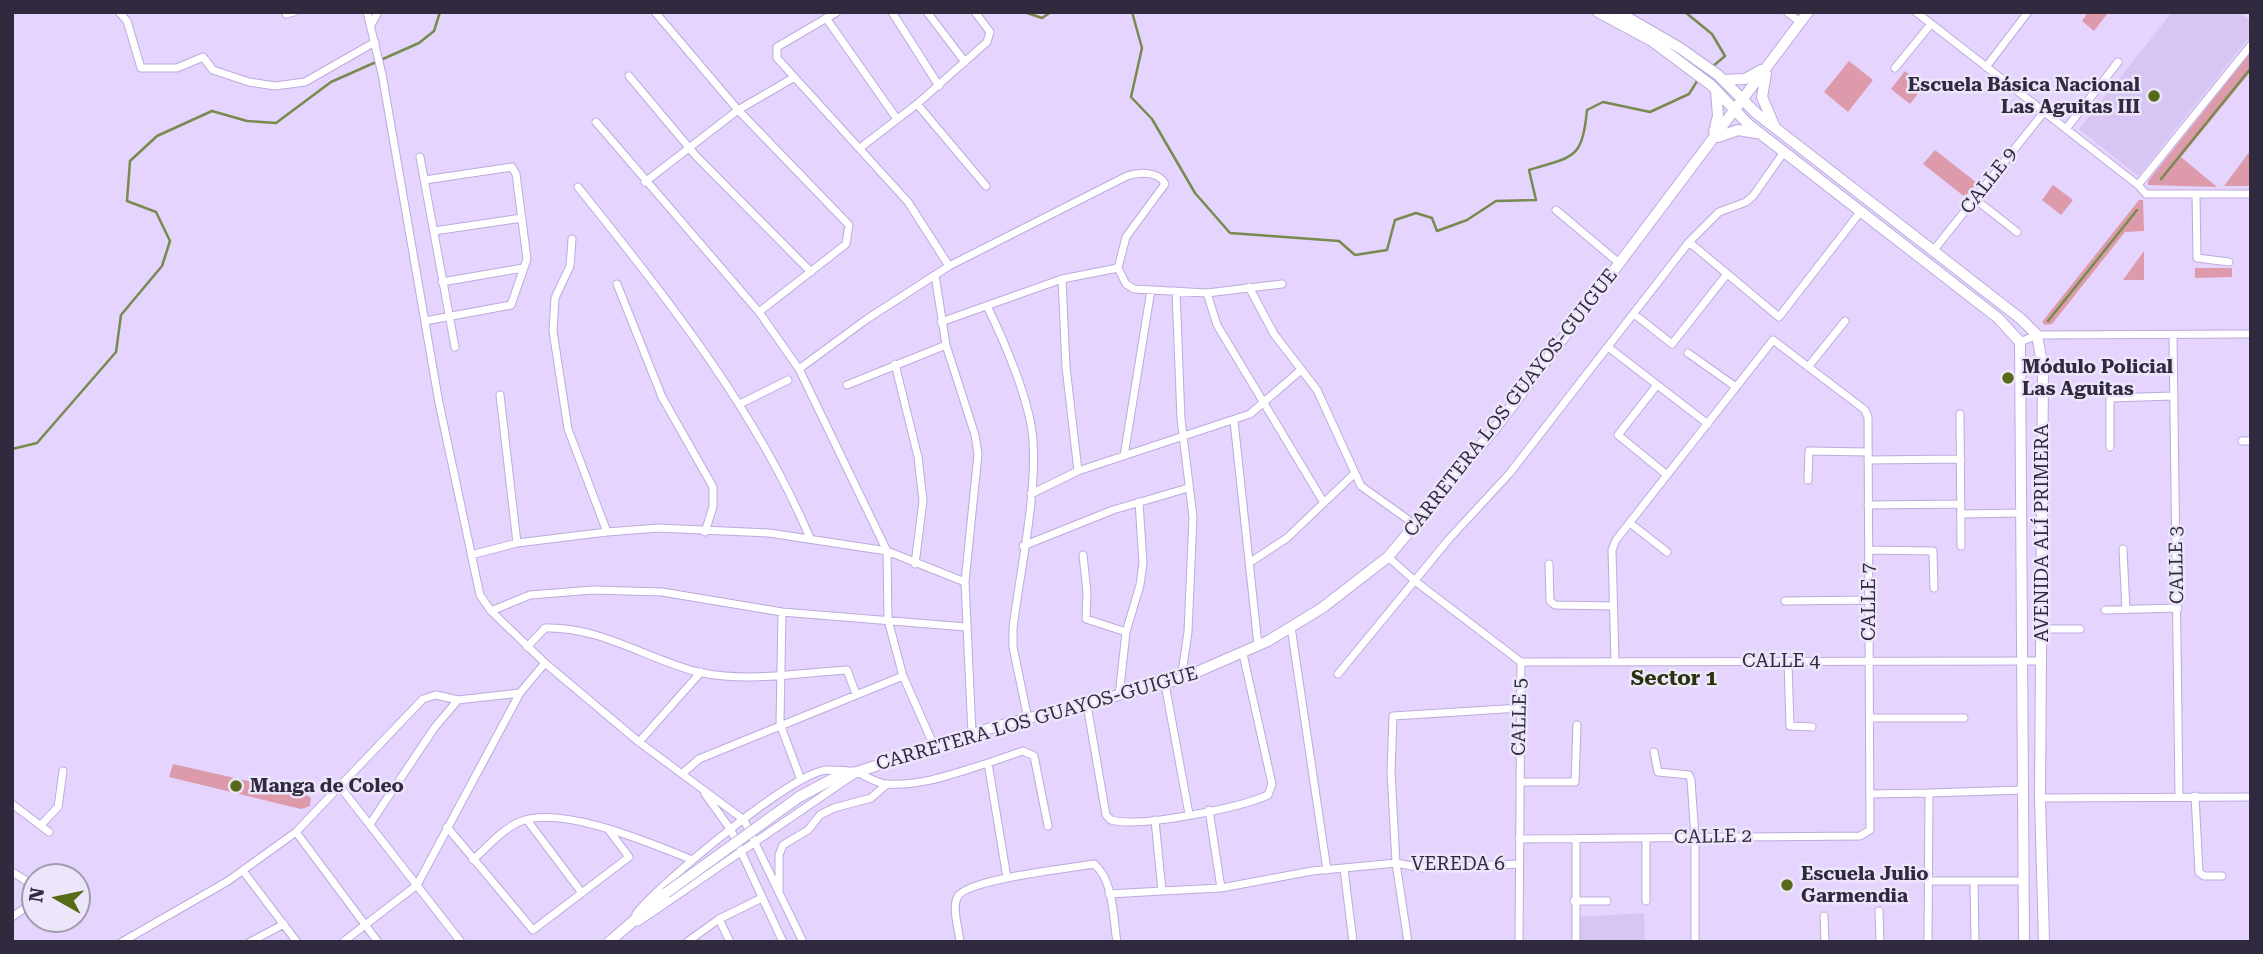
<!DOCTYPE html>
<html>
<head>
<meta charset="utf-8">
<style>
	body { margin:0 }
	#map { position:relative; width:2263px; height:954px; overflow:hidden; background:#e4d4fe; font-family:"Roboto Serif",serif }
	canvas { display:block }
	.frame { position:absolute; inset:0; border:14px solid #31293d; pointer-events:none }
	.north { position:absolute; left:21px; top:863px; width:70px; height:70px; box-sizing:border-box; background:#ede6fb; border:2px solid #a29aaf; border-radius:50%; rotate:279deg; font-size:19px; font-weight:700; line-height:28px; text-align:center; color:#31293d }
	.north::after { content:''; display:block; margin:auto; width:24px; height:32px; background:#566a17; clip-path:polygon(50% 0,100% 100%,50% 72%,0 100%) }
</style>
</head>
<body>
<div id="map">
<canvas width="2263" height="954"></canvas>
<div class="frame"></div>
<div class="north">N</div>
</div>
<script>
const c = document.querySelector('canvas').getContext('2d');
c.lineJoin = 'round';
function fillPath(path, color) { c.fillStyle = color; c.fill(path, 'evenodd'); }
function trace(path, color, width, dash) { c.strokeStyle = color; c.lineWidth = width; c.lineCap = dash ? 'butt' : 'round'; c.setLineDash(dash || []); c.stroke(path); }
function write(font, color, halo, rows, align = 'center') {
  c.font = font + ' "Roboto Serif",serif'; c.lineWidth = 5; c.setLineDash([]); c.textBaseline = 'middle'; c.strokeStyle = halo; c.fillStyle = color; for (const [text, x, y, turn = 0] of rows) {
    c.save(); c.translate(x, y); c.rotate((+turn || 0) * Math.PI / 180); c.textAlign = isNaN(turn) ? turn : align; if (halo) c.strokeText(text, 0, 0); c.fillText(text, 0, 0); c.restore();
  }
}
fillPath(new Path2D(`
	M2172,12H2239L2251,22V35L2138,176L2079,129Z
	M1644,913L1645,942H1578L1577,917Z`), '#d7c5f3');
fillPath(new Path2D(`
	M2088,12L2107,14L2094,31L2082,21Z
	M2251,52V71L2181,157L2217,187L2148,185V181Z
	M1849,61L1873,80L1848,112L1824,92Z
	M1905,71L1924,86L1910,104L1891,89Z
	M1935,150L1977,183L1965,197L1923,164Z
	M2250,151L2251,186H2224Z
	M2053,185L2073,200L2061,215L2042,200Z
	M2139,200H2143L2144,231L2125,232L2052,324L2045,325L2042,322Z
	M2144,251V280H2123Z
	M2195,268H2232V277L2195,278Z
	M173,764L305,794L311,798L310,806L301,809L169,777Z`), '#dc9aab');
trace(new Path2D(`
	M1024,12L1042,18L1051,12
	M1132,12L1142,48L1131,97L1152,119L1195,193L1230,233L1339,241L1355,255L1387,250L1395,220L1416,213L1432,218L1437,231L1467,220L1496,201L1536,200L1529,170C1574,156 1582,160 1587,110L1603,102L1650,112L1689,94L1699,78
	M1685,12L1712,34L1725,56L1712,67
	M2161,179L2251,68
	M2048,321L2137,210
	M12,449L37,443L116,352L121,315L162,266L170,241L156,212L127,201L130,161L157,136L212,111L247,121L276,123L331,82L419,43L434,31L440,12`), '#788a4e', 2.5);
const street = new Path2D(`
	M119,12L127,21L141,68H177L203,57L213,70L249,82L275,86L305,82L375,42
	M367,12L382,74L439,403L480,595L491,611L545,663L639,742L744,820L803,942
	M655,12L738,110L849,225L846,244L759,312
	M837,12L777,47V58L908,202L949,266
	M892,12L939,86
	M927,12L965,62
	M1787,12L1800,22
	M1916,12L2138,185L2146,194H2251
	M286,14L294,12
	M826,18L897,119
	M371,25L378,12
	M1986,67L2028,12
	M1895,68L1931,24
	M629,76L696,156L811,272
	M917,104L986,186
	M596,122L759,312L799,369L887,551L888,620L903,676L934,746
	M2066,129L2118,62
	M860,148L917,104L987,42L990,32L975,12
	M420,157L455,347
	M645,182L738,110L793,78
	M2138,185L2251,45
	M578,187C665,296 755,408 810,538
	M2196,194L2197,258L2229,262
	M1975,199L2017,232
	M1556,210L1619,263
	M434,231L522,218
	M572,239L570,266L555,298L553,331L568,429L607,532
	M1689,242L1779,317L1861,211
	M1933,251L2044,112
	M935,275L946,345L975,435L978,454L965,582L972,734
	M1062,279L1066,367L1078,471
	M442,282L523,268
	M617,284L662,397L713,487V507L705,532
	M1249,287L1274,334L1317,390L1361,486L1417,526
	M1176,291L1181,419L1193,517L1188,632L1181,679
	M1207,293L1217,325L1324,503
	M988,308C1005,343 1030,401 1033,440C1037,496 1020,571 1013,628V647L1028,719
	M1634,314L1672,344L1727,274
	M425,321L511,305L527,259L516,174L512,167L425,180
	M941,322L1062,279L1118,268L1126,284L1134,289L1207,293L1282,284
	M2173,335L2179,796
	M2020,342L2037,335L2251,334
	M1608,347L1708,424
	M1688,353L1736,387
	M895,364L918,457L923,501L915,564
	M1808,367L1845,321
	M799,369L867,319L949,266L1127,176C1139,172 1159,171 1165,184L1126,237L1118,268
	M847,385L946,345
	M1657,385L1618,435L1667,475
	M500,395L517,543
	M740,404L788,380
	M1960,414L1961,546
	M1234,421L1258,645
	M2242,441H2251
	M2110,447V398L2174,396
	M1124,456L1151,290
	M1868,460L1961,459
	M1808,480L1809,451L1868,452
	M1031,494L1078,471L1250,414L1301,370
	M1868,505L1961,504
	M1961,514L2022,513
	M1630,523L1667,552
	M1023,546L1113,510L1188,488
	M2123,549L2126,610
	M1869,550L1933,551L1934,588
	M471,555L517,543L607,532L658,528L769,533L887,551L965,582
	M1083,555L1087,592L1086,619L1126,632L1119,696
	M1388,557L1415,581L1521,662
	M1249,563L1287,538L1354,474
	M1549,564L1550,601L1555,605L1613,606
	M1785,601L1869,600
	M2105,610L2178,608
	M491,611L530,595L593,590L662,592L782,612L966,627
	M782,612L780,724L801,780
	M1291,627L1327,870
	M2041,629H2080
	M1126,632L1140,585L1143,563L1139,502
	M527,647L545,628C599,626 647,659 698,672C747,683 798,673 847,670L856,694
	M1788,661L1790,726L1812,727
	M1521,662L2041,661
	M1338,674L1449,539L1509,474L1689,242L1719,212L1746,202L1753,196L1784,152
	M1165,684L1189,814
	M1087,705L1106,815L1111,820C1141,828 1239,808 1268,795L1272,784L1243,654
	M1870,718H1964
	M639,742L701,672
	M1654,752L1658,772L1689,775L1691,780L1695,837V942
	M988,763L1023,751L1034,756L1048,826
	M683,773L699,759L903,676
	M1520,782H1575L1577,725
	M341,788L461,942
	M1929,793L2023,790
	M705,794L731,830L783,942
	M1870,794L1929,793L1928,942
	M2195,796L2199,872L2204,876H2222
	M2040,798L2251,797
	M12,804L49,832
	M1209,810L1221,888
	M527,820L582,893
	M1155,820L1162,891L1221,888L1312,871L1396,863L1423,868L1519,864
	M370,824L435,727L458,700
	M41,825L58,807L63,771
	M447,827L533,930L629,857L608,829
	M296,832L378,942
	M1576,838V942
	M1646,838V901
	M1519,839L1860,836L1870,830L1868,417L1865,410L1773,340L1616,540L1612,550L1615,661
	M473,860C486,848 503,829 519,822C560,804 650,843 690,859
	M1344,869L1353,942
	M243,871L297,942
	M12,872L35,886
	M1928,881H2024
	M1974,881L1975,942
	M779,890V855L783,845L808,830L820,815L834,808L871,798L887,784
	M1109,894L1162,891
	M1574,901H1607
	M1879,911L1880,942
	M636,914C658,885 794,771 827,770C836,770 850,770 858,773C869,777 877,784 888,784C923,786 955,773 988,763L1007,878
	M1824,916L1825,942
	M12,917L35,901
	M719,919L730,942
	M638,922L856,773
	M122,942L228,881L296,832L423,699L436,695L458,700L520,693
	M250,942L284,924
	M343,942L417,885L520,693L545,663
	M687,942L719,919L762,898
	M960,942C959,929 952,910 957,898C963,879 1072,868 1094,864C1114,880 1113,918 1117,942
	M1408,942L1396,863L1391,772L1393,716L1520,708
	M1519,942L1521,662`);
const secondary = new Path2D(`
	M1598,12L1652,41L1711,85L1748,124L1998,318L2020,342L2024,942
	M1618,12L1680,48L1718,75L1756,113L2021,319L2037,335L2043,369L2040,798L2044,942
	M1766,74L1762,97L1774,125
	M1723,80L1745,79L1761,70
	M1714,132L1718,116L1716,90
	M1718,137L1738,130L1756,133
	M799,797L842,774L857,772L994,727L1181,679L1268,641L1322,608L1388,557L1497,426L1808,12
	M609,942L666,893`);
trace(street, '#beaadd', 9);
trace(secondary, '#beaadd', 12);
trace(street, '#fff', 7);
trace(secondary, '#fff', 10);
const secondaryBridge = new Path2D(`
	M666,893L799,797`);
trace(secondaryBridge, '#beaadd', 12, []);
trace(secondaryBridge, '#fff', 10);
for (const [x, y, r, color] of [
	[2154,96,7,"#566a17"],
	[2008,378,7,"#566a17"],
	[236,786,7,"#566a17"],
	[1787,885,7,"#566a17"]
]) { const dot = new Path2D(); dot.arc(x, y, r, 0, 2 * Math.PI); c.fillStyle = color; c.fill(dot); trace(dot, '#ede6fb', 2.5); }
write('bold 19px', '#31293d', '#ede6fb', [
	["Escuela Básica Nacional",2140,85,"right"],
	["Las Aguitas III",2140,107,"right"],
	["Módulo Policial",2022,367],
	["Las Aguitas",2022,389],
	["Manga de Coleo",250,786],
	["Escuela Julio",1801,874],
	["Garmendia",1801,896]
], 'left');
write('19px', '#31293d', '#ede6fb', [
	["CALLE 9",1989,181,-52],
	["CARRETERA LOS GUAYOS-GUIGUE",1511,403,-52],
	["AVENIDA ALÍ PRIMERA",2042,533,-90],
	["CALLE 3",2177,565,-91],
	["CALLE 7",1869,602,-90],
	["CALLE 4",1781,661],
	["CALLE 5",1520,717,-89],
	["CARRETERA LOS GUAYOS-GUIGUE",1037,719,-16],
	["CALLE 2",1713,837,-1],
	["VEREDA 6",1458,864]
]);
write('bold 21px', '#28320b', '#ede6fb', [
	["Sector 1",1674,679]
]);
</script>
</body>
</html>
